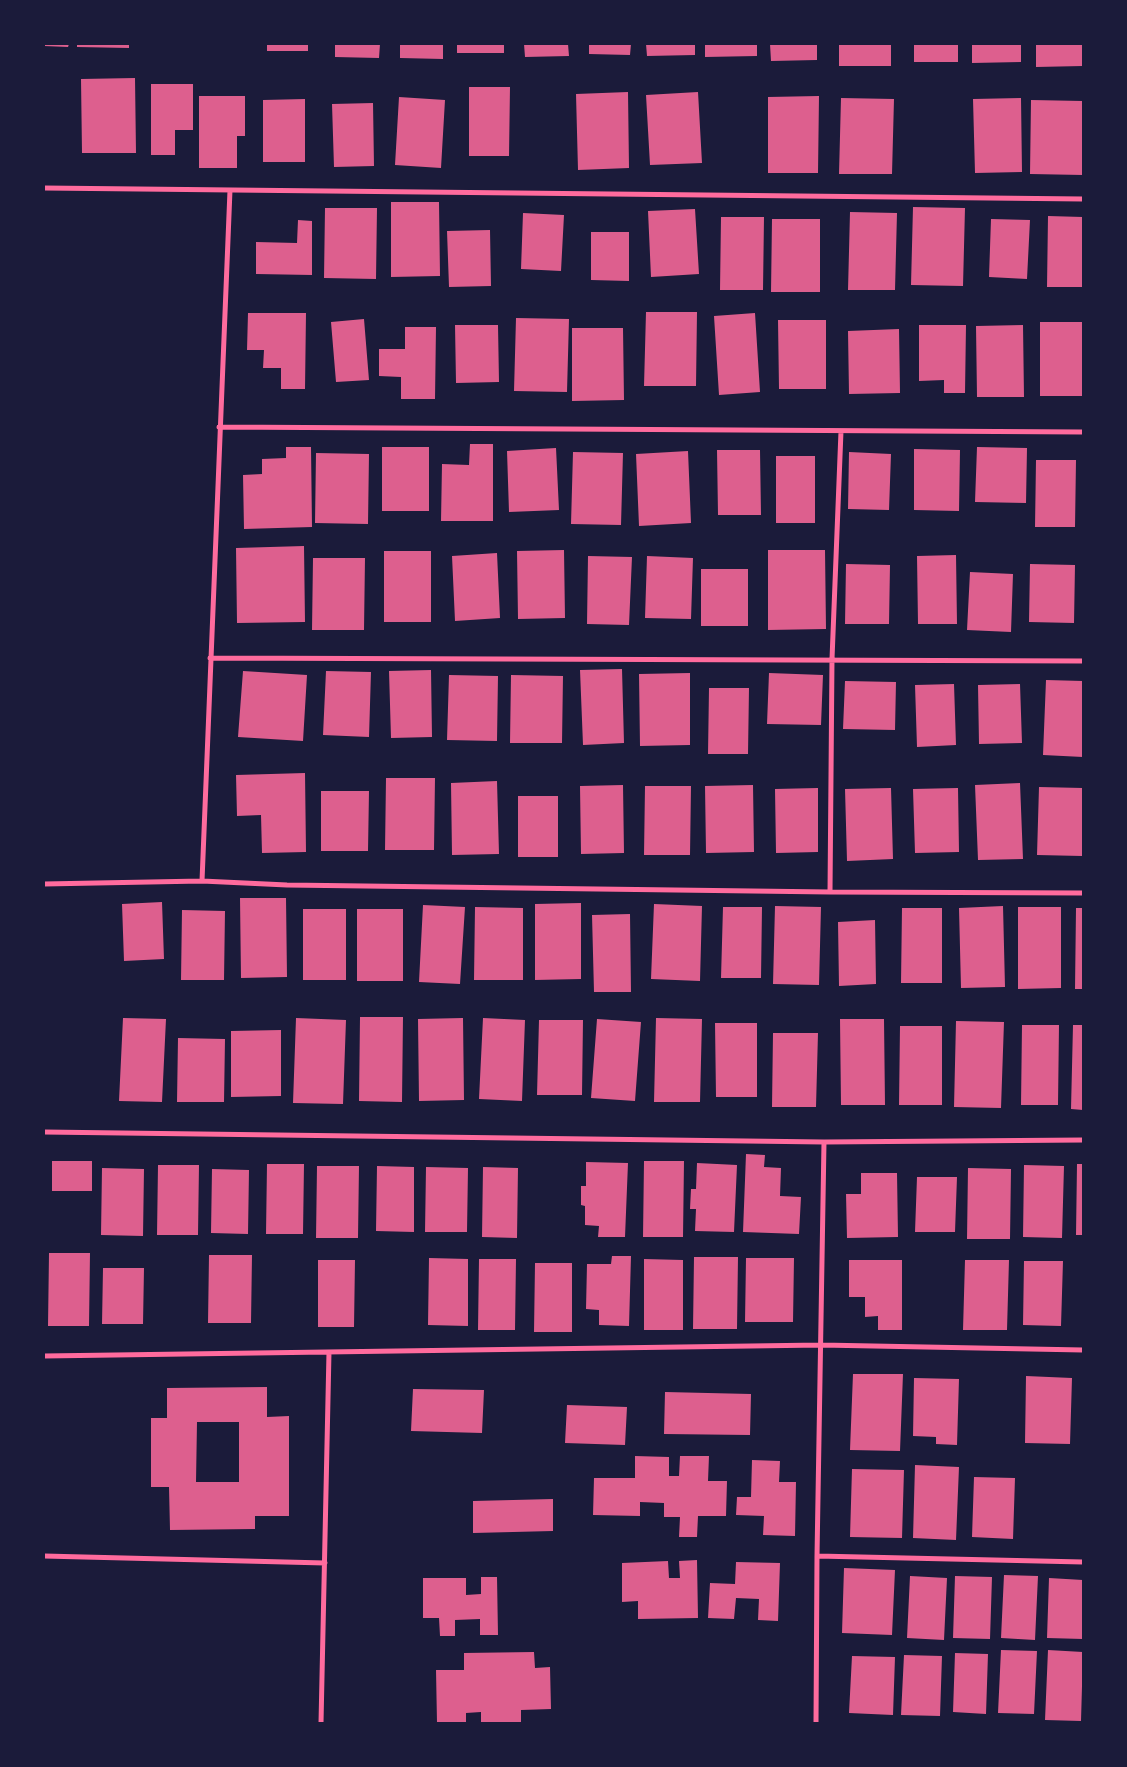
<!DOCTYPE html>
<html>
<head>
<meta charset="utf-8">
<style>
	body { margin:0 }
	#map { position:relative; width:1127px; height:1767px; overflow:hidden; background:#1b1b3a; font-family:Commissioner,sans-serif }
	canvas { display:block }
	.frame { position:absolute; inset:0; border:45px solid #1b1b3a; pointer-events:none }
</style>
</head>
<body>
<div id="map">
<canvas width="1127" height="1767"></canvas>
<div class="frame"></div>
</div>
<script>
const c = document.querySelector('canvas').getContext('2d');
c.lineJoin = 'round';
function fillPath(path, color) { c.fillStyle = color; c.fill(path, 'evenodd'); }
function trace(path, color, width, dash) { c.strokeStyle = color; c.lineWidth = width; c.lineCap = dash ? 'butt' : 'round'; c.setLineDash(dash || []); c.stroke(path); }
fillPath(new Path2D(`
	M44,44H69L68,47L44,46Z
	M77,44H129V48L77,47Z
	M267,44H308V51H267Z
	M335,44H380L379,58L335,57Z
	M400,44H443V59L400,58Z
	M457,44H504V53H457Z
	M524,44H568L569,56L525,57Z
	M589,44H631L630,55L589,54Z
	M646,44H695V55L647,56Z
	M705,44H757V56L705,57Z
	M770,44H817V60L771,61Z
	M839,44H891V66H839Z
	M914,44H958V62H914Z
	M972,44H1021V62L972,63Z
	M1036,44H1082L1083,66L1036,67Z
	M135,78L136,153H82L81,79Z
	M151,84H193V130H175V155H151Z
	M469,87H510L509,156H469Z
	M628,92L629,168L578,170L576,94Z
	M698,92L702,163L650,165L646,95Z
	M199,96H245V136H237V168H199Z
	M819,96L818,173H768V97Z
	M399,97L445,100L441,168L395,165Z
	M841,98L894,99L892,174H839Z
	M1021,98L1022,172L975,173L973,99Z
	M305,99V162H263V100Z
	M1031,100L1083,101V175L1030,174Z
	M373,103L374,166L334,167L332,104Z
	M391,202H439L440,276L391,277Z
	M913,207L965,208L963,286L911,285Z
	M325,208H377L376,279L324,278Z
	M695,209L699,274L651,277L648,211Z
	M850,212L897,213L895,290H848Z
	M523,213L564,215L561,271L521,269Z
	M1048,216L1083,217V287H1047Z
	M721,217H764L763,290H720Z
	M772,219H820V292H771Z
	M991,219L1030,220L1027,279L989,277Z
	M298,220L312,221V275L256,274V242L297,243Z
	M490,230L491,286L449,287L447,231Z
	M591,232H629V281L591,280Z
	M646,312H697L696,386H644Z
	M248,313H306L305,389H281V368H263L264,350H247Z
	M755,313L760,392L719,395L714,316Z
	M516,318L569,319L567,392L514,391Z
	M364,319L369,380L336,382L331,322Z
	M778,320H826V389H779Z
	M1040,322H1083V396H1040Z
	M455,325H498L499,382L456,383Z
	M919,325H966L965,393H944V380L919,381Z
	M1023,325L1024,397H977L976,326Z
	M405,327H436L435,399H401V377L379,376V349H405Z
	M572,328H623L624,400L572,401Z
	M899,329L900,393L849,394L848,331Z
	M470,444H493V521H441L442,464L469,465Z
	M286,447H311L312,527L244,529L243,475L262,474V459L286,458Z
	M382,447H429V511H382Z
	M977,447L1027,448L1026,503L975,502Z
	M556,448L559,510L509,512L507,451Z
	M914,449L960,450L959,511L914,510Z
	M717,450H760L761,515H718Z
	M688,451L691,523L639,526L636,454Z
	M573,452L623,453L621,525L571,524Z
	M849,452L891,454L889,510L848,509Z
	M316,453L369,454L368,524L315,523Z
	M776,456H815V523H776Z
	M1036,460H1076L1075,527H1035Z
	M304,546L305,622L237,623L236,548Z
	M564,550L565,618L518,619L517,551Z
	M768,550H825L826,629L768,630Z
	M384,551H431V622H384Z
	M497,553L500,618L455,621L452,556Z
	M956,555L957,624H918L917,556Z
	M588,556L632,557L629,625L587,624Z
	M647,556L693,558L691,619L645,618Z
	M313,558H365L364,630H312Z
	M846,564L890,565L889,624H845Z
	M1030,564L1075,565L1074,623L1029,622Z
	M701,569H748V626H701Z
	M970,572L1013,574L1011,632L967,630Z
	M622,669L624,743L583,745L580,670Z
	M431,670L432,737L391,738L389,671Z
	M243,671L307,675L303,741L238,737Z
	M326,671L371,672L369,737L323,735Z
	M690,673V745L640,746L639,674Z
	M769,673L823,675L821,725L767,724Z
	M449,675L498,676L497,741L447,740Z
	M511,675L563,676L562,743H510Z
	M1046,680L1083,681V757L1043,755Z
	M845,681L896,682L895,730L843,729Z
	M954,684L956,745L917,747L915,685Z
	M1020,684L1022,743L979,744L978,685Z
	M709,688H749L748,754H708Z
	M305,773L306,852L262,853L261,815L237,816L236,775Z
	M386,778H435L434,850H385Z
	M497,781L499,854L452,855L451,783Z
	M1020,783L1023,859L978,860L975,785Z
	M623,785L624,853L581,854L580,786Z
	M753,785L754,852L706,853L705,786Z
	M645,786H691L690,855H644Z
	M1039,787L1083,788L1082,856L1037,855Z
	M818,788V852L776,853L775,789Z
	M891,788L893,859L847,861L845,789Z
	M958,788L959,852L915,853L913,789Z
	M321,791H369L368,851H321Z
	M518,796H558V857H518Z
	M240,898H286L287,977L241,978Z
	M162,902L164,959L124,961L122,904Z
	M581,903V979L535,980V904Z
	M654,904L702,906L700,981L651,979Z
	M423,905L465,907L460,984L419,982Z
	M775,906L821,907L819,985L773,984Z
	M1003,906L1005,987L961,988L959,908Z
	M475,907L523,908V980H474Z
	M723,907H762L761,978H721Z
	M1018,907H1061V988L1018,989Z
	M902,908H942V983H901Z
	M1076,908H1083V989H1075Z
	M303,909H346V980H303Z
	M357,909H403V981H357Z
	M182,910L225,911L224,980H181Z
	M630,914L631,992H594L592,915Z
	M875,920L876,984L839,986L838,922Z
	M360,1017H403L402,1102L359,1101Z
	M123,1018L166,1019L162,1102L119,1101Z
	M296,1018L346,1020L343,1104L293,1103Z
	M463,1018L464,1100L419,1101L418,1019Z
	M483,1018L525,1020L522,1101L479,1099Z
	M656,1018L702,1019L700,1102H654Z
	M597,1019L641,1022L635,1101L591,1098Z
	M840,1019H884L885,1105H841Z
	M539,1020H583L582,1095H537Z
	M956,1021L1004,1022L1001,1108L954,1107Z
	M715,1023H757V1097H716Z
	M1022,1025H1059L1058,1105H1021Z
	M1073,1025H1083V1110L1071,1109Z
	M900,1026H942V1105H899Z
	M281,1030V1096L231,1097V1031Z
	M773,1033H818L816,1107H772Z
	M178,1038L225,1039L224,1102H177Z
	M746,1154L765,1155L764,1167L781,1168L780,1196L801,1197L799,1234L743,1232Z
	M52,1161H92V1191H52Z
	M644,1161H684L683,1237H643Z
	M586,1162L628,1163L625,1237H598L599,1226L585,1225V1206L581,1205V1186H586Z
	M697,1163L737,1165L734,1232L695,1231L696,1209H690L691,1189H696Z
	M267,1164H304L303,1234H266Z
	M1077,1164H1083V1235H1076Z
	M158,1165H199L198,1235H157Z
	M1024,1165L1064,1166L1062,1238L1023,1237Z
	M317,1166H359L358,1238H316Z
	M377,1166L414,1167V1232L376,1231Z
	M426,1167L468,1168L467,1232H425Z
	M483,1167L518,1168L517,1238L482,1237Z
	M102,1168L144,1169L143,1236L101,1235Z
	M968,1168L1011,1169L1010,1239H967Z
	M212,1169L249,1170L248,1234L211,1233Z
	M861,1173H897L898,1237L847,1238L846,1194H861Z
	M917,1177H957L955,1232H915Z
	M49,1253H90L89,1326H48Z
	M209,1255H252L251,1323H208Z
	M612,1256H631L629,1326L599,1325V1310L586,1309L587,1264H611Z
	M694,1257H738L737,1329H693Z
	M429,1258L468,1259V1326L428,1325Z
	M746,1258H794L793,1322H745Z
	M479,1259H516L515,1330H478Z
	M644,1259L683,1260V1330H644Z
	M318,1260H355L354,1327H318Z
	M849,1260H902V1330H878V1316L865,1317V1297H849Z
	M965,1260H1009L1007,1330H963Z
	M1024,1261H1063L1061,1326L1023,1325Z
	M535,1263H572V1332H534Z
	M103,1268H144L143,1324H102Z
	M853,1374H903L900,1451L850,1450Z
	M1026,1376L1072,1378L1070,1444L1025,1443Z
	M914,1378L959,1379L957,1445L936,1444V1437L913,1436Z
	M267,1387V1417L289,1416V1516H255V1529L170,1530L169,1487H151V1418H167V1388ZM197,1422H239V1482H196Z
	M413,1389L484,1390L482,1433L411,1431Z
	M665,1392L751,1394L750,1435L664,1434Z
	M567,1405L627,1407L625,1445L565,1443Z
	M635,1456L669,1457V1476H679L680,1456H709L708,1481H727L726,1516H698L697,1537H679L680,1517H664V1503L640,1502V1516L593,1515L594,1478H635Z
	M752,1460L780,1461L779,1482H796L795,1536L763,1535L764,1516L736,1515L737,1497H751Z
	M915,1465L959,1467L956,1540L913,1538Z
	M852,1469L904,1470L902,1538L850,1537Z
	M974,1477L1015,1478L1013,1539L972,1537Z
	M553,1499V1531L473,1533V1501Z
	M697,1560L698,1618L638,1619V1601L622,1602V1563L668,1561L669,1578H680L679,1561Z
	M736,1562L780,1563L778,1621L758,1620L759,1599L736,1598L734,1619L708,1618L710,1583L735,1584Z
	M844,1568L895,1570L892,1635L842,1633Z
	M1004,1575L1038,1576L1035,1640L1001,1638Z
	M910,1576L947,1578L944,1640L907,1638Z
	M955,1576L992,1577L990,1639L953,1638Z
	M481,1577H497L498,1635H480V1619L455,1620V1636H440L439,1618H423V1578H466V1595L481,1594Z
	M1049,1578L1083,1580V1639L1047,1638Z
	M1001,1650L1037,1651L1034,1714L998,1713Z
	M1048,1650L1083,1652L1081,1721L1045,1720Z
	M534,1652L535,1668L550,1667L551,1709L521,1710V1723H481V1712L466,1713V1723H437L436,1670H464V1653Z
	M955,1653L988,1654L986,1714L953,1712Z
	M904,1655L942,1656L940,1716L901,1715Z
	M852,1656L895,1657L893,1715L849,1713Z`), '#dd5f8e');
trace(new Path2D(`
	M44,188L1083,199
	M219,427L1083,432
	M210,658L1083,661
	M202,881L287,885L830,892L1083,893
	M44,884L202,881L230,190
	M830,892L832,659L841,431
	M44,1132L824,1142L1083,1140
	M44,1356L821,1345L1083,1350
	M44,1556L325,1563
	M817,1556L1083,1562
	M321,1723L329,1352
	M816,1723L817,1556L824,1142`), '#ff6b9d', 5);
</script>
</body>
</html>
